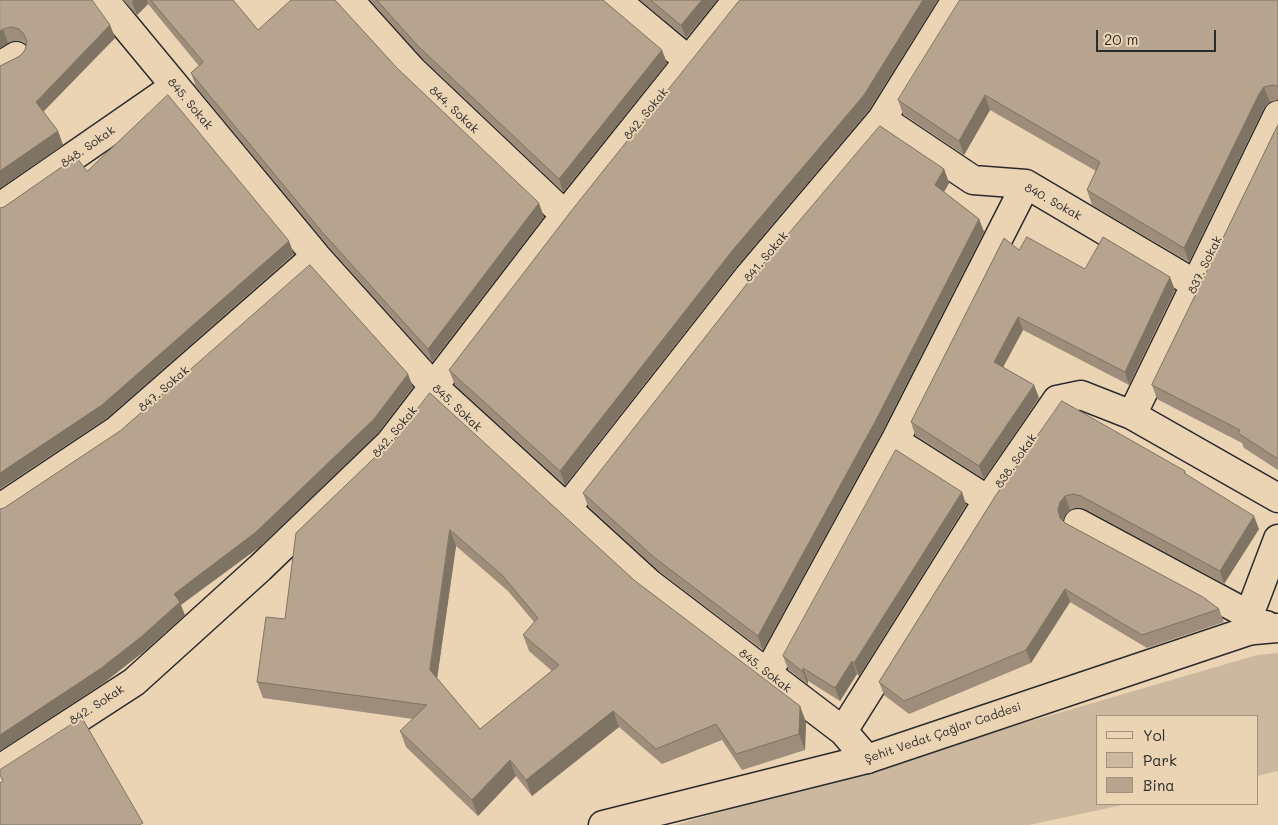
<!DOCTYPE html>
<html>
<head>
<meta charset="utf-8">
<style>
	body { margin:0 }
	#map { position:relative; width:1278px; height:825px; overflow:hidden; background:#ebd4b4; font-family:Mali,sans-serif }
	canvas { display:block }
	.legend { position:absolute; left:1096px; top:715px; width:162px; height:90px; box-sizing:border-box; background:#ebd4b4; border:1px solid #9e907d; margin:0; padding:6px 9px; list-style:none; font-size:15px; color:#2b2b2b }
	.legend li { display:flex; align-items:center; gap:10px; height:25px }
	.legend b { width:25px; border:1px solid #9e907d }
	.scale { position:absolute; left:1096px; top:30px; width:120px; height:22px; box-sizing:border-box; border:2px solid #2b2b2b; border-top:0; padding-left:6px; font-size:15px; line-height:18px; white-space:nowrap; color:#2b2b2b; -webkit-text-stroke:4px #ebd4b4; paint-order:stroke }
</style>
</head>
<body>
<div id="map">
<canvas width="1278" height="825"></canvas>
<ul class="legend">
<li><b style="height:6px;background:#ebd4b4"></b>Yol</li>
<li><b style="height:14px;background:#ccb89e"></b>Park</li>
<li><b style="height:14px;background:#b6a48e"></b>Bina</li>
</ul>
<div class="scale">20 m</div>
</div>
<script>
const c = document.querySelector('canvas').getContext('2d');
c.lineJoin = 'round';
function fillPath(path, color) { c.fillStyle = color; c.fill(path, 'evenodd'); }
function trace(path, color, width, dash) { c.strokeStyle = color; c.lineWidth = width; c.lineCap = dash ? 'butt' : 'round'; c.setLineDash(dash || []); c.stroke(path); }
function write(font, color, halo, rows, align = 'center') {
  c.font = font + ' Mali,sans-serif'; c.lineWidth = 4; c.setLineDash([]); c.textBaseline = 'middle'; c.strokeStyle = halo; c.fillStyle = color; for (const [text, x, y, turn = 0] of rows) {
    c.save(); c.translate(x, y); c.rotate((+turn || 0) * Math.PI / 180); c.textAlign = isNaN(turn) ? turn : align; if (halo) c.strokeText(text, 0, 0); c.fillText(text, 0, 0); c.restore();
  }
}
fillPath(new Path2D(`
	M1278,653V771L1257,776V716H1097V804H1127L1029,825H675L1257,655Z`), '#ccb89e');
const street = new Path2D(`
	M104,0L316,256L433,386L650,584L843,731L867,759
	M349,0L413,71L565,215
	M616,0L689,61
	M0,66L16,56
	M882,119L973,180L1026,184L1195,284
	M0,207L175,86
	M1132,415L1278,115
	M895,441L988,500
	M0,508L116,431L316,256
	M567,508L750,275L882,119L956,0
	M1078,523L1249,615
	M1243,631L1278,539
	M768,673L895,441L1026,184
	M843,731L988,500L1057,400L1081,395L1132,415L1278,498
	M0,769L134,682L260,568L390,443L565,215L737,0`);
const secondary = new Path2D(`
	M603,825L867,759L1266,625`);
const primary = new Path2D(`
	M1243,631L1278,628`);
trace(street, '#2b2b2b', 31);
trace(secondary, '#2b2b2b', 31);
trace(primary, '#2b2b2b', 31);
trace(street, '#ebd4b4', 28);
trace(secondary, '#ebd4b4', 28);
trace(primary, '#ebd4b4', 28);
fillPath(new Path2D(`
	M0,0L110,25L115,38L43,112L58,131L63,145L0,188V66L20,56L25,50L26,45L24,42L16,40L8,43L0,48Z
	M123,0H233L258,30L397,68L544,217L432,362L328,246L196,87L191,73L199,66L148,4L137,15Z
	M370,0H603L667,63L563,192L424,60Z
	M640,0H717L686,38Z
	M740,0H938L869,110L738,265L565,485L455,385L449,370Z
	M1278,0V100L1270,102L1264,108L1189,262L1092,205L1087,190L1096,171L990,110L964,155L903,114L898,100Z
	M1278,125V470L1244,448L1242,443L1157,399L1152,385Z
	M944,169L949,183L944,192L979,219L984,232L881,434L763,650L660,572L588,506L583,493Z
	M1019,250L1085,269L1175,290L1129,385L1023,330L1003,367L1034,385L1039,398L984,479L915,435L911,422Z
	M395,438L634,580L806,722L805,750L742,770L722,740L662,764L619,727L532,796L516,776L478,816L406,747L400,731L413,719L263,698L257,682L285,619ZM456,546L508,591L534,622L523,635L529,651L552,671L480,729L437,678Z
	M1185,471L1186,474L1259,529L1224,584L1085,509L1078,507L1070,510L1065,515L1063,521L1065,523L1219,609L1224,622L1147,648L1070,602L1031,663L909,714L884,695L879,682L996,495Z
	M962,492L966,505L859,676L857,674L840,701L808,681V685L788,669L783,656Z`), '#9d8d7a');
fillPath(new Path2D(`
	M134,0H147L148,4L137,15L132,2Z
	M702,0H717L686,38L681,25Z
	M923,0H938L869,110L738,265L565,485L560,471Z
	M110,25L115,38L40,115L36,102Z
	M3,29L8,43L0,48V31Z
	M662,50L667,63L563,192L559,179Z
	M1264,87L1270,102L1264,108L1189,262L1184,248L1259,94Z
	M985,95L990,110L964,155L959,141Z
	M58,131L63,145L0,188V171Z
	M944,169L949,183L940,199L935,185Z
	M539,203L544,217L432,362L428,349Z
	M979,219L984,232L881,434L763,650L758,636Z
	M289,241L294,254L106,419L0,489V473Z
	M1170,277L1175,290L1129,385L1125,372Z
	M1018,317L1023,330L999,375L994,362Z
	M408,374L413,387L378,433L261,546L181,605L185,615L146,650L105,682L0,751V735L174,594Z
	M1034,385L1039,398L984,479L979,466Z
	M962,492L966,505L859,676L854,663Z
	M1065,496L1070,510L1065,515L1062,523L1060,518L1058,510L1060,502Z
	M1254,516L1259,529L1224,584L1220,571Z
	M450,530L456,546L436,686L430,670Z
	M1065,589L1070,602L1031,663L1026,650Z
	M852,661L857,674L840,701L835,688Z
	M803,668L808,681V685L803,672Z
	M800,706L806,722L805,750L799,734Z
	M613,711L619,727L532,796L526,780Z
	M510,760L516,776L478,816L472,800Z`), '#7f7363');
const building = new Path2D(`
	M0,0H92L110,25L36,102L58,131L0,171V66L20,56L25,50L27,42L24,34L19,29L11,27L3,29L0,31Z
	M151,0H233L258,30L291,0H335L397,68L539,203L428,349L323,233L191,73L203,62Z
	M377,0H603L662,50L559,179L419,47Z
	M651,0H702L681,25Z
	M740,0H923L864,95L732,251L560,471L449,370L572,210Z
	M960,0H1278V86L1272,85L1264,87L1259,94L1184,248L1087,190L1100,162L985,95L959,141L898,100Z
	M168,95L289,241L102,405L0,473V208L4,207L76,157L87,171Z
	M1278,125V459L1238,433L1240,430L1152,385Z
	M880,126L944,169L935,185L979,219L876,420L758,636L655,558L583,493L757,271Z
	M1027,237L1085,269L1103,237L1170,277L1125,372L1018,317L994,362L1034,385L979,466L911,422L1004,238L1019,250Z
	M310,265L408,374L374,419L256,532L174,594L180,602L141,637L100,669L0,735V509L4,508L120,431Z
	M430,393L634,580L800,706L799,734L736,754L716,724L656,749L613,711L526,780L510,760L472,800L400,731L427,705L257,682L266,617L285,619L296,533L395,438ZM450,530L502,575L538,618L523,635L559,665L480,729L430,670Z
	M1062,401L1185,471L1184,473L1254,516L1220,571L1081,496L1073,494L1065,496L1060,502L1058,510L1060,518L1065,523L1203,597L1219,609L1142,635L1065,589L1026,650L904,701L879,682L996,495Z
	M896,450L962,492L854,663L852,661L835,688L803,668V672L783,656Z
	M82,718L143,823L139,825H0V783L3,781L0,775V770Z`);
fillPath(building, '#b6a48e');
trace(building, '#7f7363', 1);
write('12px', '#2b2b2b', '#ebd4b4', [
	["845. Sokak",190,104,50],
	["844. Sokak",454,110,43],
	["842. Sokak",646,114,-51],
	["848. Sokak",88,147,-35],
	["840. Sokak",1053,202,29],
	["841. Sokak",766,257,-50],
	["837. Sokak",1205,265,-64],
	["847. Sokak",164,389,-41],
	["845. Sokak",457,408,43],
	["842. Sokak",395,432,-50],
	["838. Sokak",1016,461,-55],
	["845. Sokak",765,671,38],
	["842. Sokak",97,705,-33],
	["Şehit Vedat Çağlar Caddesi",943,733,-19]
]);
</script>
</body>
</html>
